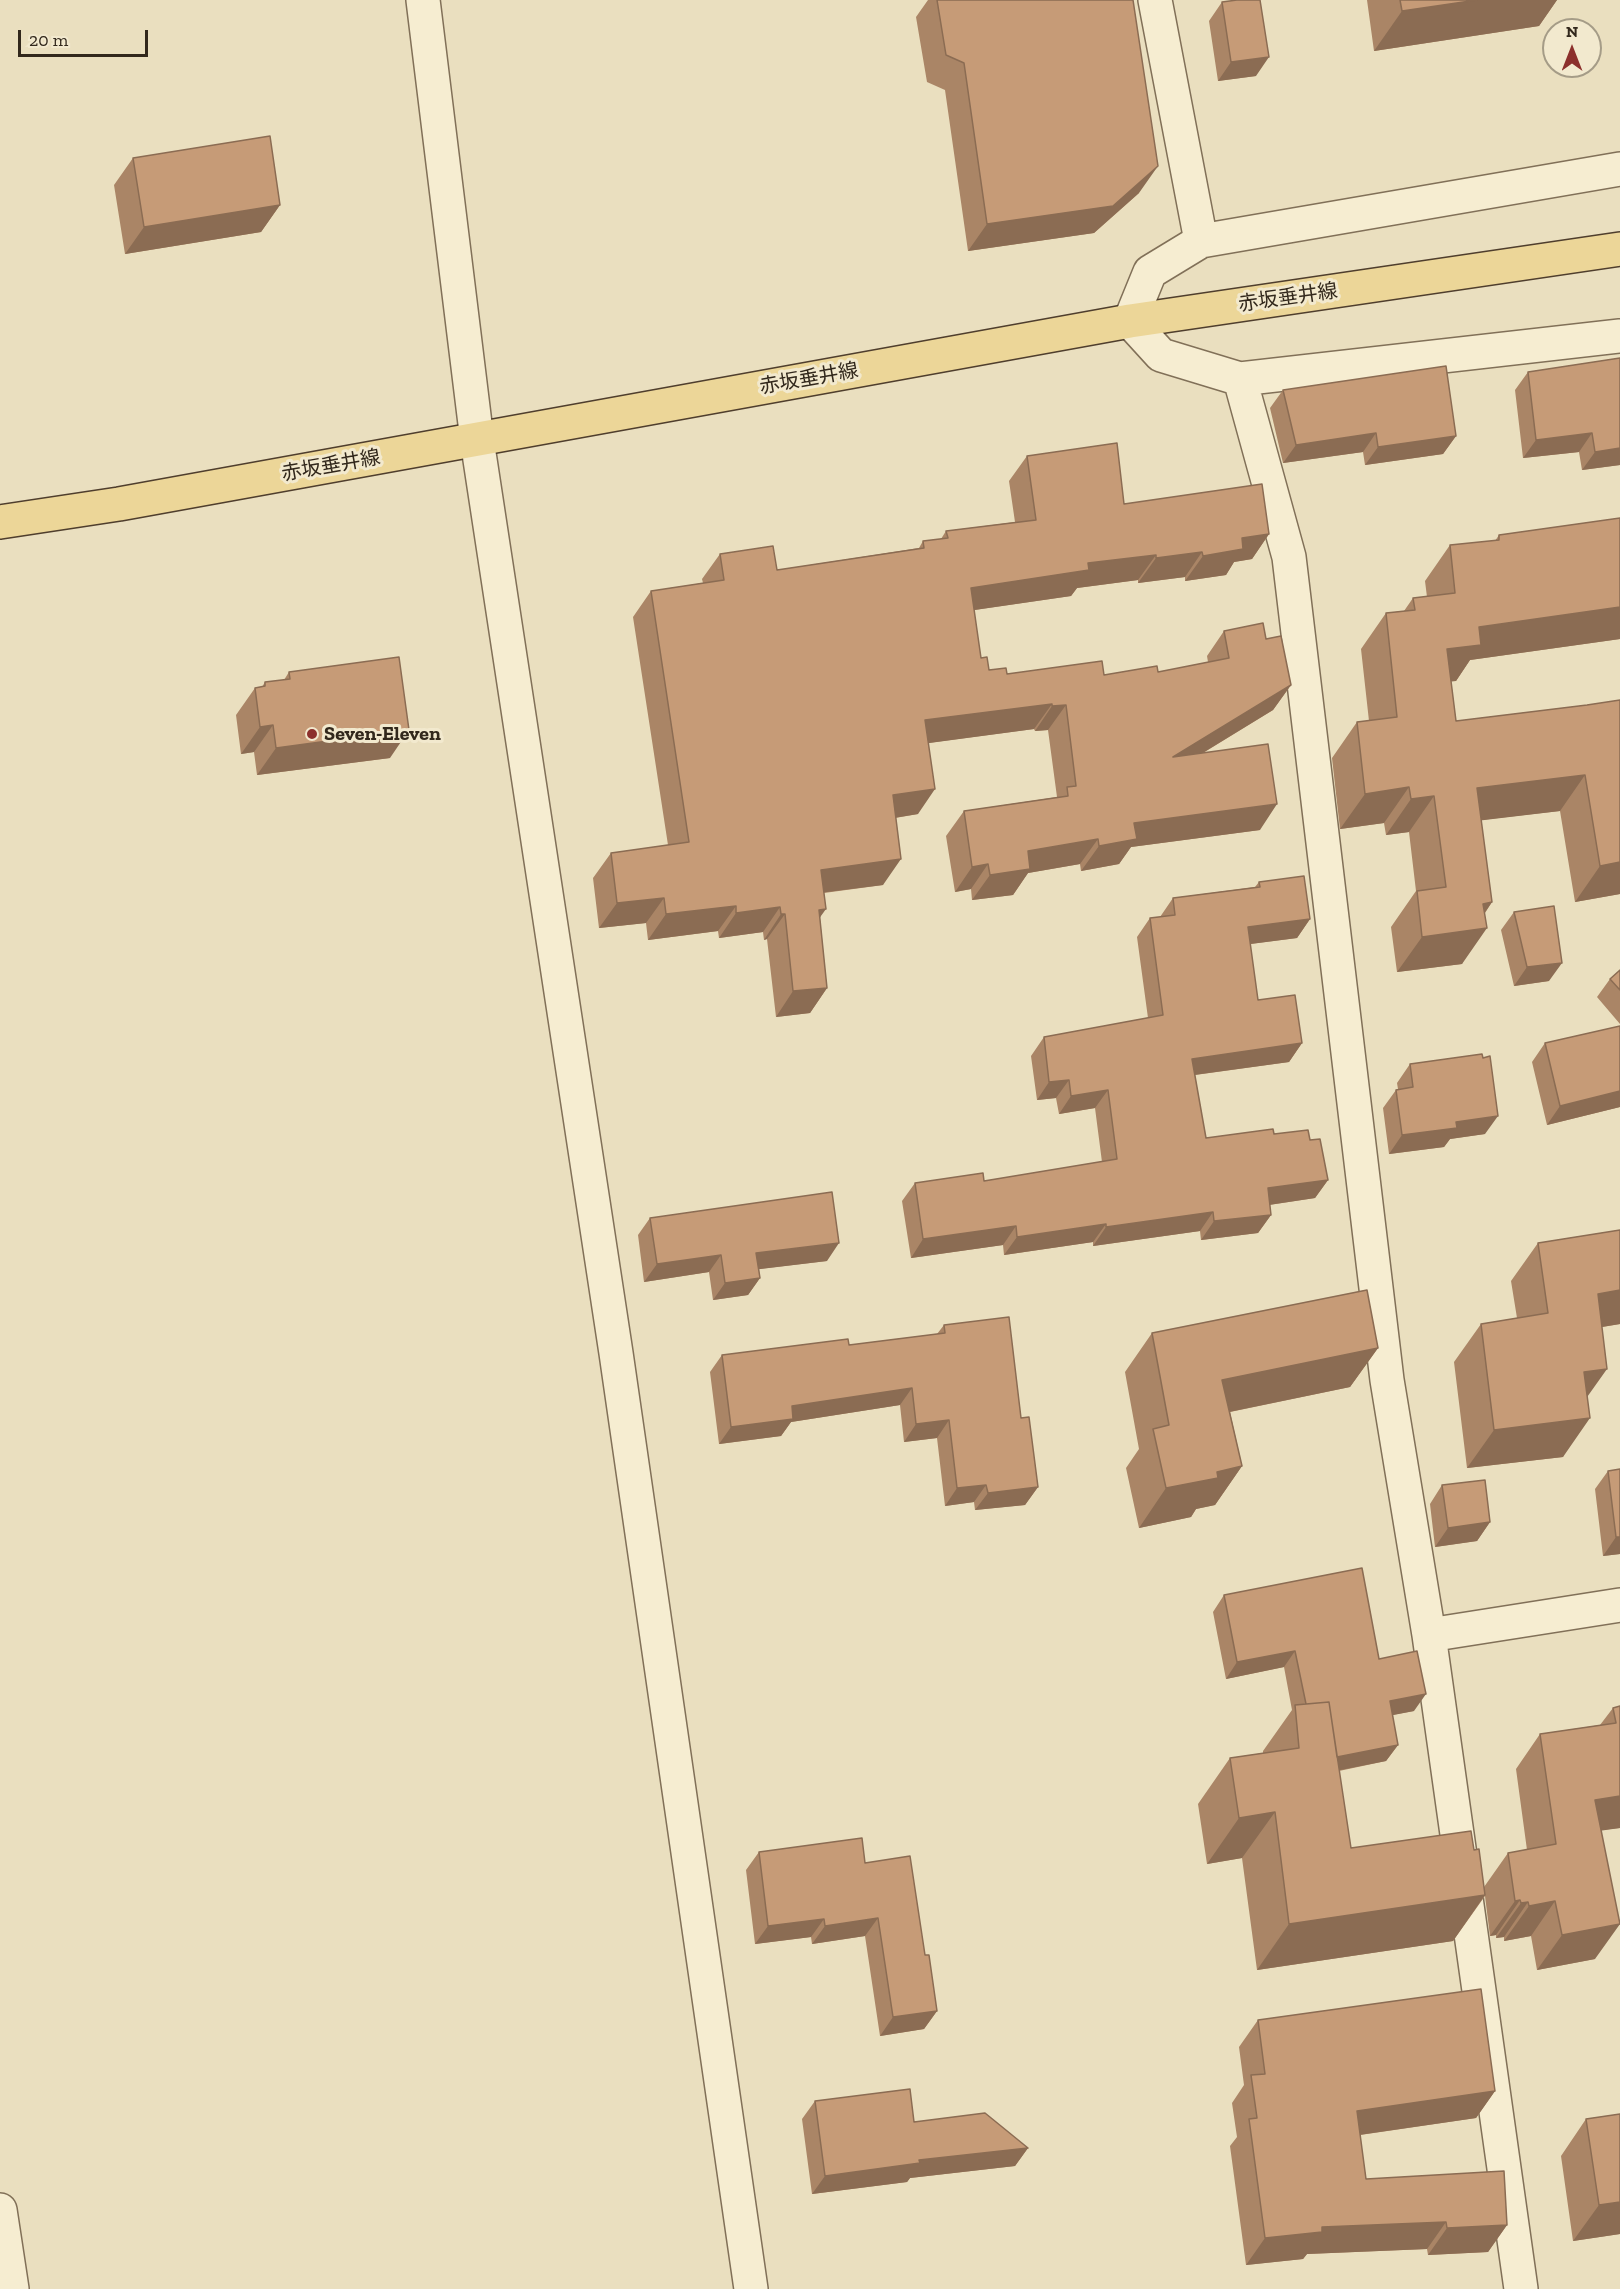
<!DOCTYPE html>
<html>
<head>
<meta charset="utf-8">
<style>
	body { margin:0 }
	#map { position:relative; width:1620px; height:2289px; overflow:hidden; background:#eadfbf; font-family:"Zilla Slab",serif }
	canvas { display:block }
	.north { position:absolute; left:1542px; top:18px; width:60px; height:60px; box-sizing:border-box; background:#f2e9ce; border:2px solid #a59c87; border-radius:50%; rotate:0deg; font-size:16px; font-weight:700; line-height:24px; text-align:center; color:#32281c }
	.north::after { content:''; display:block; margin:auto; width:21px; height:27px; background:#8c302c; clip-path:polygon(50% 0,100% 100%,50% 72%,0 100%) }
	.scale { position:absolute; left:18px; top:30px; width:130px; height:27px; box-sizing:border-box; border:3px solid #32281c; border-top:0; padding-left:8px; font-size:18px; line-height:21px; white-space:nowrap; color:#32281c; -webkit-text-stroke:4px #f2e9ce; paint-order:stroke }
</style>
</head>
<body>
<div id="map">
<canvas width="1620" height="2289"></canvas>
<div class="north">N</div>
<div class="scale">20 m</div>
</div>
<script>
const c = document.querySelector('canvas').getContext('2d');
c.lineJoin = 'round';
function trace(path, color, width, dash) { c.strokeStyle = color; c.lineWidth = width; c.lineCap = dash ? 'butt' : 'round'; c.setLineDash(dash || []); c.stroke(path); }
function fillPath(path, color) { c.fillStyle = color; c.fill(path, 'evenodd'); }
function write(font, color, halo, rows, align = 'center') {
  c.font = font + ' "Zilla Slab","Noto Sans JP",serif'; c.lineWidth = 6; c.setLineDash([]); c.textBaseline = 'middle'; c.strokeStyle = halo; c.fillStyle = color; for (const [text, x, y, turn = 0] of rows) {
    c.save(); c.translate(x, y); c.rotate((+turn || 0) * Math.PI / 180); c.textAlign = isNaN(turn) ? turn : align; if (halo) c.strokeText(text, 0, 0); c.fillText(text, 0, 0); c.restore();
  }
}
const minor = new Path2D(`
	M423,0L477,440L616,1353L751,2289
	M1155,0L1201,241
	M1620,169L1201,241L1150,272L1130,321L1161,355L1240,379L1620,336
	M1240,379L1289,557L1387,1380L1429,1635L1521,2289
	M1429,1635L1620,1605
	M0,2210L12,2289`);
const major = new Path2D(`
	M0,522L119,504L1130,321L1620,249`);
trace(minor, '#817058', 36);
trace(major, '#4f3e2d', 36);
trace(minor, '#f6edd1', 33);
trace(major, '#ecd698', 33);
fillPath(new Path2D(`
	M928,0H1133L1139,193L1094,233L968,251L945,90L927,82L916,17Z
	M1367,0H1557L1539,26L1374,51Z
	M1222,2L1256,76L1218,81L1209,21Z
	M133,158L280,205L261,232L125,254L114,185Z
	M1620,358V465L1582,470L1579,452L1523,458L1515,390L1528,372Z
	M1283,390L1456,436L1443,454L1365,465L1363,452L1283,463L1270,408Z
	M1027,456L1124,504L1269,534L1252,559L1234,562L1226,575L1185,581V577L1138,583V580L1077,588L1071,596L974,610L981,658L989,670L1007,674L1104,675L1158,672L1208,662L1207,656L1224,631L1266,639L1291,685L1273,710L1203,753L1260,830L1131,847L1119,864L1081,871L1080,864L1028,873L1013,895L972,900L971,889L955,892L946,836L964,811L1057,797L1048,730L1035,731L1034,729L928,743L918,814L895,818L883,885L824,893L820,918L827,988L810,1013L776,1017L767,939L764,940L763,932L719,938L718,931L648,940L646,923L599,928L593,878L611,853L668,845L633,617L651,591L703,583L702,579L720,554L777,570L919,548L923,541L941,539L946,531L1015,522L1009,481Z
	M1620,518V639L1470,660L1456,681H1451L1456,721L1587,705L1620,894L1575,902L1560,811L1481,820L1492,902L1485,913L1462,964L1397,972L1391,927L1416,891L1409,832L1386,835L1384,823L1340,829L1332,758L1357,722L1369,721L1361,649L1386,613L1404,611L1413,598L1427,597L1425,581L1450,545L1495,541L1499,535Z
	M289,672L390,758L257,775L254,752L241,754L236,715L255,688L262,687L265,682L284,680Z
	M1259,882L1310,919L1297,938L1250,944L1258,1000L1302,1043L1289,1062L1195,1075L1206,1138L1274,1134L1310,1140L1328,1180L1315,1198L1269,1205L1271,1215L1258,1233L1201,1240L1200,1231L1093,1246V1242L1004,1255L1003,1245L911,1258L902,1201L915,1183L984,1181L1102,1162L1095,1108L1059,1114L1056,1098L1037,1100L1031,1056L1044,1037L1148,1018L1137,937L1150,918L1160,917L1173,898L1255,887Z
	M1514,912L1549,981L1514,986L1501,930Z
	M1620,970V1024L1597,997L1610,979Z
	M1620,1026V1107L1547,1125L1532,1062L1545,1043Z
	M1410,1064L1485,1134L1450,1139L1444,1147L1389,1154L1383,1108L1396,1090L1398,1089L1397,1083Z
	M650,1218L827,1261L759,1269L760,1278L748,1295L713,1300L709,1272L644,1282L638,1235Z
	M1620,1230V1324L1602,1327L1587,1397L1563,1457L1467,1468L1454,1362L1481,1324L1517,1318L1511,1281L1538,1243Z
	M944,1325L1021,1418L1038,1487L1025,1505L975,1510L974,1502L945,1506L937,1438L904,1442L900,1405L791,1422L781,1436L719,1444L710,1372L722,1355L849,1345L937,1334Z
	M1152,1333L1378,1348L1350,1387L1230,1412L1242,1466L1215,1505L1196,1509L1191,1517L1139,1528L1126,1468L1139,1449L1125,1372Z
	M1608,1471L1620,1554L1603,1556L1595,1489Z
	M1442,1485L1490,1522L1477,1541L1435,1547L1430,1504Z
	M1224,1595L1379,1659L1414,1711L1392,1715L1398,1745L1386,1761L1339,1771L1351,1848L1474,1850L1484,1887L1508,1853L1527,1850L1516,1769L1540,1734L1600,1725L1613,1708L1620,1706V1828L1601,1830L1595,1959L1537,1970L1531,1936L1504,1941V1937L1496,1938V1935L1490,1936L1485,1896L1453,1941L1257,1970L1242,1858L1207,1864L1198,1804L1230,1758L1263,1753V1751L1292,1710L1284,1667L1226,1679L1213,1612Z
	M759,1852L865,1863L925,1955L937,2011L924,2029L880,2036L865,1936L812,1944L811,1937L755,1944L746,1870Z
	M1258,2020L1495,2091L1476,2118L1360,2135L1366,2179L1507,2225L1488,2252L1428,2255L1427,2249L1307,2254L1303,2259L1246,2265L1230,2146L1237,2137L1232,2103L1244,2085L1239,2047Z
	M815,2101L914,2122L1028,2148L1015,2166L910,2178L907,2182L812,2194L802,2119Z
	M1620,2114V2234L1573,2241L1561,2156L1586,2119Z`), '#aa8566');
fillPath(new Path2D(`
	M1477,0H1557L1539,26L1374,51L1402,11Z
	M1269,57L1256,76L1218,81L1231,62Z
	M1158,166L1139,193L1094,233L968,251L987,224Z
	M280,205L261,232L125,254L144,227Z
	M1376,433L1363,452L1283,463L1296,445Z
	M1592,433L1579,452L1523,458L1536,440Z
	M1456,436L1443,454L1365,465L1378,447Z
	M1620,448V465L1582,470L1595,452Z
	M1269,534L1252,559L1234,562L1226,575L1185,581L1203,556L1242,538Z
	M1202,552L1185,577L1138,583L1156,558Z
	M1156,555L1138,580L1077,588L1071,596L954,613L971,588L1088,563Z
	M1620,607V639L1470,660L1456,681L1422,685L1447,649L1479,627Z
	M1291,685L1273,710L1155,782L1173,757Z
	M1052,704L1034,729L907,746L925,720Z
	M1066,705L1048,730L1035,731L1052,706Z
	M273,725L254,752L241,754L260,727Z
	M409,730L390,758L257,775L276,748Z
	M1585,775L1560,811L1451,824L1477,788Z
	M1409,787L1384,823L1340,829L1365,794Z
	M935,789L918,814L875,821L893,795Z
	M1434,796L1409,832L1386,835L1411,799Z
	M1277,804L1260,830L1131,847L1119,864L1081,871L1099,846L1134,823Z
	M1098,839L1080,864L1028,873L1013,895L972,900L990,875L1028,851Z
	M901,859L883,885L803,895L821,870Z
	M1620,862V894L1575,902L1600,866Z
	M988,864L971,889L955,892L972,867Z
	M664,898L646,923L599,928L617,903Z
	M1492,902L1473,930L1487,928L1462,964L1397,972L1422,937L1483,904Z
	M736,906L718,931L648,940L666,914Z
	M780,907L763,932L719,938L736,913Z
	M826,909L808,934L819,910Z
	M781,914H785L767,939L764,940Z
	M1310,919L1297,938L1235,946L1248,927Z
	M1562,963L1549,981L1514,986L1527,967Z
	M827,988L810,1013L776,1017L793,991Z
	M1302,1043L1289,1062L1179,1077L1192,1059Z
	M1069,1080L1056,1098L1037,1100L1049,1082Z
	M1108,1090L1095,1108L1059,1114L1071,1096Z
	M1620,1091V1107L1547,1125L1560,1106Z
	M1498,1116L1485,1134L1450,1139L1444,1147L1389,1154L1402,1135L1456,1122Z
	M1328,1180L1315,1198L1255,1207L1268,1188Z
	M1213,1212L1200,1231L1093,1246L1106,1227Z
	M1271,1215L1258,1233L1201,1240L1214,1221Z
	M1106,1224L1093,1242L1004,1255L1017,1237Z
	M1016,1226L1003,1245L911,1258L923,1239Z
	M839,1243L827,1261L744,1271L756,1253Z
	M721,1255L709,1272L644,1282L657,1264Z
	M760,1278L748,1295L713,1300L725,1283Z
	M1620,1290V1324L1571,1332L1598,1294Z
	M1378,1348L1350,1387L1195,1419L1222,1380Z
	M1607,1369L1580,1407L1584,1372Z
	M912,1388L900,1405L791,1422L781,1436L719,1444L731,1427L792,1406Z
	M1590,1418L1563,1457L1467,1468L1494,1430Z
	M949,1420L937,1438L904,1442L916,1424Z
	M1242,1466L1215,1505L1196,1509L1191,1517L1139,1528L1166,1488L1217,1472Z
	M986,1485L974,1502L945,1506L957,1488Z
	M1038,1487L1025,1505L975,1510L988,1493Z
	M1490,1522L1477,1541L1435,1547L1448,1528Z
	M1616,1537H1620V1554L1603,1556Z
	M1295,1651L1284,1667L1226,1679L1237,1662Z
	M1426,1694L1414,1711L1378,1718L1390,1701Z
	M1398,1745L1386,1761L1305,1777L1317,1761Z
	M1620,1796V1828L1570,1835L1595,1800Z
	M1275,1812L1242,1858L1207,1864L1239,1818Z
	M1485,1895L1453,1941L1257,1970L1289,1924Z
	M1520,1900L1496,1935L1490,1936L1515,1901Z
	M1555,1901L1531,1936L1504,1941L1529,1906Z
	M1528,1902L1504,1937L1496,1938L1521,1903Z
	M878,1918L865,1936L812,1944L825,1926Z
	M824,1919L811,1937L755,1944L768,1926Z
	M1620,1924L1595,1959L1537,1970L1562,1935Z
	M937,2011L924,2029L880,2036L893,2017Z
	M1495,2091L1476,2118L1338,2138L1357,2111Z
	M1028,2148L1015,2166L910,2178L907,2182L812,2194L825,2176L919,2160Z
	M1620,2202V2234L1573,2241L1599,2205Z
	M1446,2222L1427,2249L1307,2254L1303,2259L1246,2265L1265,2238L1322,2227Z
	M1507,2225L1488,2252L1428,2255L1447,2228Z`), '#8b6c53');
const building = new Path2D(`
	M937,0H1133L1158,166L1113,206L987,224L964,63L946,55Z
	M1237,0H1260L1269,57L1231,62L1222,2Z
	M1400,0H1477L1402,11Z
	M270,136L280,205L144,227L133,158Z
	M1620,358V448L1595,452L1592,433L1536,440L1528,372Z
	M1446,366L1456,436L1378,447L1376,433L1296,445L1283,390Z
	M1117,443L1124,504L1262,484L1269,534L1242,538L1243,549L1203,556L1202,552L1156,558V555L1088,563L1089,570L971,588L981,658L987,657L989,670L1006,668L1007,674L1102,661L1104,675L1157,666L1158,672L1229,658L1224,631L1263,623L1266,639L1281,636L1291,685L1173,757L1268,744L1277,804L1134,823L1137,839L1099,846L1098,839L1028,851L1030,869L990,875L988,864L972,867L964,811L1068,796L1067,787L1076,786L1066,705L1052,706V704L925,720L935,789L893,795L901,859L821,870L826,909L819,910L827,988L793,991L785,914H781L780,907L736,913V906L666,914L664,898L617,903L611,853L689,842L651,591L724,580L720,554L773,546L777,570L924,548L923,541L948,538L946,531L1036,520L1027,456Z
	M1620,518V607L1479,627L1481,645L1447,649L1456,721L1587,705L1620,700V862L1600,866L1585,775L1477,788L1492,902L1483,904L1487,928L1422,937L1417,891L1446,887L1434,796L1411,799L1409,787L1365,794L1357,722L1397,717L1386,613L1415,610L1413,598L1455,593L1450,545L1499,540V535Z
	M399,657L409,730L276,748L273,725L260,727L255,688L265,686V682L290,679L289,672Z
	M1304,876L1310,919L1248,927L1258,1000L1295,995L1302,1043L1192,1059L1206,1138L1273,1129L1274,1134L1308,1130L1310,1140L1320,1139L1328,1180L1268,1188L1271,1215L1214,1221L1213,1212L1106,1227V1224L1017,1237L1016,1226L923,1239L915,1183L983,1173L984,1181L1117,1159L1108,1090L1071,1096L1069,1080L1049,1082L1044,1037L1163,1015L1150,918L1175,915L1173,898L1260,887L1259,882Z
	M1554,906L1562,963L1527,967L1514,912Z
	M1620,970V990L1610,979Z
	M1620,1026V1091L1560,1106L1545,1043Z
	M1482,1054L1483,1058L1490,1056L1498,1116L1456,1122L1457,1128L1402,1135L1396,1090L1413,1087L1410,1064Z
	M832,1192L839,1243L756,1253L760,1278L725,1283L721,1255L657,1264L650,1218Z
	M1620,1230V1290L1598,1294L1607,1369L1584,1372L1590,1418L1494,1430L1481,1324L1548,1313L1538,1243Z
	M1367,1290L1378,1348L1222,1380L1242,1466L1217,1472L1218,1478L1166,1488L1153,1429L1169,1425L1152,1333Z
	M1009,1317L1021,1418L1029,1417L1038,1487L988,1493L986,1485L957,1488L949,1420L916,1424L912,1388L792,1406L793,1419L731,1427L722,1355L848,1339L849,1345L945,1333L944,1325Z
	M1620,1469V1537H1616L1608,1471Z
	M1485,1480L1490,1522L1448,1528L1442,1485Z
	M1362,1568L1379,1659L1417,1651L1426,1694L1390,1701L1398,1745L1337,1757L1329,1702L1306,1704L1295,1651L1237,1662L1224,1595Z
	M1329,1702L1351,1848L1471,1831L1474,1850L1479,1849L1485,1895L1289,1924L1275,1812L1239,1818L1230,1758L1299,1748L1295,1705Z
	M1620,1706V1796L1595,1800L1620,1924L1562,1935L1555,1901L1529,1906L1528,1902L1521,1903L1520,1900L1515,1901L1508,1853L1556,1844L1540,1734L1616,1723L1613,1708Z
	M862,1838L865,1863L910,1856L925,1955H929L937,2011L893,2017L878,1918L825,1926L824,1919L768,1926L759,1852Z
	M1481,1989L1495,2091L1357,2111L1366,2179L1504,2171L1507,2225L1447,2228L1446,2222L1322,2227V2232L1265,2238L1249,2119L1257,2118L1251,2075L1265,2074L1258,2020Z
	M910,2089L914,2122L985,2113L1028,2148L919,2160L920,2163L825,2176L815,2101Z
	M1620,2114V2202L1599,2205L1586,2119Z`);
fillPath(building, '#c69b77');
trace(building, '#8b6c53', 1.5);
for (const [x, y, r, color] of [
	[312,734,6,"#8c302c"]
]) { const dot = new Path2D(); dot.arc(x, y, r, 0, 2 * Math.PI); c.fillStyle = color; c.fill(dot); trace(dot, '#f2e9ce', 2); }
write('20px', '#32281c', '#f2e9ce', [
	["赤坂垂井線",1288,298,-8],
	["赤坂垂井線",809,379,-10],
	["赤坂垂井線",331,466,-10]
]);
write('bold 20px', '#32281c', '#f2e9ce', [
	["Seven-Eleven",324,734]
], 'left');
</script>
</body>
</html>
